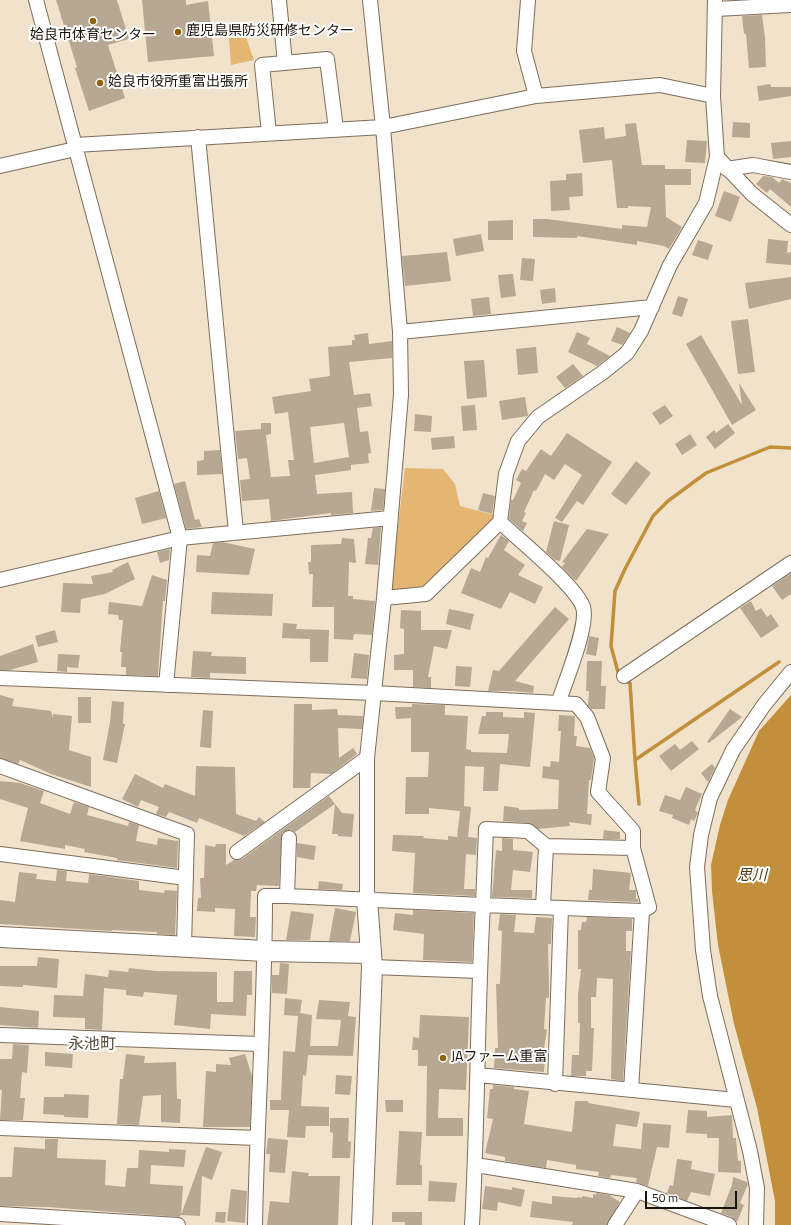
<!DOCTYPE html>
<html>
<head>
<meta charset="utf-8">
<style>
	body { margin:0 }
	#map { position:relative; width:791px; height:1225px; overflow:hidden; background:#f1e2cc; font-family:"Titillium Web",sans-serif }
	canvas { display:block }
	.scale { position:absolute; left:645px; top:1191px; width:92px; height:18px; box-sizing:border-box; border:2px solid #18130b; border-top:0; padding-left:5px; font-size:12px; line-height:14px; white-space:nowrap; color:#18130b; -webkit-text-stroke:3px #fff; paint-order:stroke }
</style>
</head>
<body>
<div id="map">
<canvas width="791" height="1225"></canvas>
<div class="scale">50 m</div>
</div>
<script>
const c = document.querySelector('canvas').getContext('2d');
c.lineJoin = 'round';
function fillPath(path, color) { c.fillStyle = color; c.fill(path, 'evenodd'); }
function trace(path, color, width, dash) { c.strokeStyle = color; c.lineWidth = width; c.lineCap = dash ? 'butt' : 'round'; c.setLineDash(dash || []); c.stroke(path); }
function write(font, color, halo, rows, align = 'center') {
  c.font = font + ' "Titillium Web","Noto Sans JP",sans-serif'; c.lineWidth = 4; c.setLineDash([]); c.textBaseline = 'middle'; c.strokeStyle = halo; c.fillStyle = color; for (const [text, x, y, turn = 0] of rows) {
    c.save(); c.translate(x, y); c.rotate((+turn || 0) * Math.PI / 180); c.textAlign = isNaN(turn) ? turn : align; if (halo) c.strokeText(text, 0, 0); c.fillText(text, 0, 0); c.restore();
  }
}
fillPath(new Path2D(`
	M246,37L254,60L231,65L229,38Z
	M405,468L443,469L455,484L460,506L494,515L490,523L422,588L390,592Z`), '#e4b671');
fillPath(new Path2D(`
	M791,695V1225H775V1201L757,1108L734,1024L718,945L712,891L711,865L720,825L728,800L759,731Z`), '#c28f3a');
trace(new Path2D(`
	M619,676L611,646L615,591L625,569L653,516L668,501L706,473L770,447L791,448
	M625,681L630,683L635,760L779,662
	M635,760L639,804`), '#c28f3a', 3.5);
fillPath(new Path2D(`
	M56,0H117L129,39L108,45L125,98L89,111L75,68L77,67Z
	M142,0H186V5L208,1L214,56L148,62Z
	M762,15L765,38L766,67L749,68L746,34H744L742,16Z
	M770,84L771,87H791V96L759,101L757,86Z
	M733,122L750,123V138L732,137Z
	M636,123L642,165H665V169H691V185H665L666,217L682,227L669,249L664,246L637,241V245L577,236V238L533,237V219H547L622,229V225L647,227L651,207L628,206V208H617L612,160L583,163L579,130L604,127L605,139L626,136L625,124Z
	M687,140L707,141L705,163L685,162Z
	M791,141V157L773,159L771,143Z
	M582,173L583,196L569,197L570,210L551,211L550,181L566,180V174Z
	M763,176L772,177L779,183L782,179L791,183V207L770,189L767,193L756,184Z
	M724,191L740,197L731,222L715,216Z
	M513,220V240H488V221Z
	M481,234L484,251L456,256L453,239Z
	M768,239L788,241L787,253L791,252V265L766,263Z
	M698,240L713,245L708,260L692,255Z
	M447,252L451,281L405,286L402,256Z
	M522,258L535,259L533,281L520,280Z
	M513,274L516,296L501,298L498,275Z
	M791,277V299L749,309L745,283Z
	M555,288L556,302L542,304L540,290Z
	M678,296L688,299L682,317L672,314Z
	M489,297L491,314L473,316L471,299Z
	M748,319L755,372L738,374L731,321Z
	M617,327L630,333L622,345L611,341Z
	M577,332L590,338L587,344L610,356L597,366L568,352Z
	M368,333L369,344L392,341V358L349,362L354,395L370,393L372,406L357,408L360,432L368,431L371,453L368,454L369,463L351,465V470L315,475L317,494L352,492L353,513L331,515V513L271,521L269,499L242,501L240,480L250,479L247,458L238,459L235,431L261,429V423H271V434L266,435L271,477L290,476L288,460H294L288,412L275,414L272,397L311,391L309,379L330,376L328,347L352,345V340H355L354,335ZM344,423L349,457L314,463L310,427Z
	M701,335L742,405L739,383L756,410L732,425L686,344Z
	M536,347L538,373L518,375L516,349Z
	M484,360L487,397L467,399L464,361Z
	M573,364L583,376L565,388L556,377Z
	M525,397L528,416L502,420L499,401Z
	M475,405L477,430L463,431L461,406Z
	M665,405L673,416L660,425L652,413Z
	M415,414L432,416L431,432L414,431Z
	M728,424L735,433L715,449L706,437L714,430L716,433Z
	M567,433L612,462L583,505L577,501L562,522L555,518L582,475L565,464L554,480L545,474L536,491L534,490L524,512L526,513L522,521L527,523L523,531L509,519L511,500H513L521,483L516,480L522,469L526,471L541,449L551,456Z
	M690,434L697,445L682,455L675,444Z
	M454,436L455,448L432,450L431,438Z
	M220,450L222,474L197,475V461L204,460V451Z
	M636,461L651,473L626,505L611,494Z
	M185,481L195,520L199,519L202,527L186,529L174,484Z
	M374,488L385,489L383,510L371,511Z
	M159,491L166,518L142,524L135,498Z
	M483,493L495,496L492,514L478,510Z
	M554,521L569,525L560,561L555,560L546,552Z
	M381,527L378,565L365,564L368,538H371L373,528Z
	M587,529L609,534L576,581L562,567L565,563L562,562Z
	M501,535L509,541L504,550L525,565L518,575L543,587L535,604L510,592L501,609L461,593L471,568L480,572L486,557L488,558Z
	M342,538L354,539L356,563L349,562L348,596H353V599L375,601L372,635L354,634L353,640L334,639V607H312L313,574H309L308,562H311V545L341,544Z
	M222,542L255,549L249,575L196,572L197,555L210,556L213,543Z
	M170,549L169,560L160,563L157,552Z
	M128,562L135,579L105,594L81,599L80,613L61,612L63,583L93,584L91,576L113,572L112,570Z
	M791,573V594L782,600L772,586Z
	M152,575L167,580L165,601H163L158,676L126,675V667H121L122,652H120L123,620H119L118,615L108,614L109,602L142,606Z
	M212,592L273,594L272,616L211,614Z
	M751,601L756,611L761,608L767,617L771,614L779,626L761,638L740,608Z
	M555,607L569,619L515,681L534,686L533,693L512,691H488L493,670L499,671Z
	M449,609L474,614L470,630L446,624Z
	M401,610L421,611V630H452L447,649L434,646L428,677H431V688L413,687V670H394V655L404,654V629L400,628Z
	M283,623L297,624L296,629L329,630L328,662H310V639L282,638Z
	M55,630L58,642L38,647L35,636Z
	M589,636L599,638L596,656L586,654Z
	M33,644L38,662L10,670H0V656Z
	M193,651L212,652L211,656L246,657V674L210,673V678L191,677Z
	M354,653L369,655L367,679L351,678Z
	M58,654L80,655L78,668L67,667V672L57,671Z
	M587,661H602L601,686H606L605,709H591L588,705L589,691H586Z
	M456,666L472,667L470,687L455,686Z
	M0,695L14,699L12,706L51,711L53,718V714L72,716L69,750L91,757V787L51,774L20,760L18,764L0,758Z
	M78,697H91V723H78Z
	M112,701L124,702L123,724H125L117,763L103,760L110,722Z
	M294,704H312V710L337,709L338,715L363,716L362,729L338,728L339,758L353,748L357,754L331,774L311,773L310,788H293Z
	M412,704L445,705V715L468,716L466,749L471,750V752L507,753L509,734H478L482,716H486V712H503V717L524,718V712L535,713L530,767L500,764L498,791H483L484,767L465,766L464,806L471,807L468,837L477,838L476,855L466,854L464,889H475V896L413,893L415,853L392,851L393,835L424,836L423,838L448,840V836L457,837L460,811L429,808V814H405L406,777H428L429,752H411V718L396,719L395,707H412Z
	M730,709L742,717L709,743L707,742Z
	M203,710L213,711L211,748L200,747Z
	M559,715L575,716L574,736H577L576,746L590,748L594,758L591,780H589L587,814H592L591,825L569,822L570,826L538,829L528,823L503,821L504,806L519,808V810L558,809L559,780L542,778L543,766L550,767L551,761L559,762L561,731H558Z
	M692,741L699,749L671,771L659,756L675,744L680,750Z
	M712,764L715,768L708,782L701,773Z
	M196,766L235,767L236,814L256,821L259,817L265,822L244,836L199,818L197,823L169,812L166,817L156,814L159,807L141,800L138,807L122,799L135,774L163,788L165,784L195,796Z
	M0,781L20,783L44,791L40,803L70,814L74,802L89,807L87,815L128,826L129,822L139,825L136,841L157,845L158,838L178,841L177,868L117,860V858L84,852L85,849L65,845V849L20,841L28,808L0,799Z
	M686,787L702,794L695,810L698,813L694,821L691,819L689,825L672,818L673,815L659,811L665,795L680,800Z
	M329,796L342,813L354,814L352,837L338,836V834H332L335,804L295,832L289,830L282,833L279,886L257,885L256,891H251L250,917H256L255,937L234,936L235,909L215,908V912L197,911L198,898H201L200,878H204L205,845L215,847L216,844H226V865L234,860L242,859Z
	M604,830L620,832V839H603Z
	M502,838L513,839V850L533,852L530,872L513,870L511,890H532V898L492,897L496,850L502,851Z
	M297,843L316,846L314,860L297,857Z
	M593,869L631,873L629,890H636V899H638V902L588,900L589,890H592Z
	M57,870L67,871L66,881L88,883L89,874L139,881V890L164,893L165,890L177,891L175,935L157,934V932L112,930V931L0,924V900L15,902L19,872L37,874L36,879L56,881Z
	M319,881L343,884L342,890L318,889Z
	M335,908L356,912L350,941H329Z
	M413,910L474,913L472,962L423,960L424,934L393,930L395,913L413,915Z
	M291,911L314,914L310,940H286Z
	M500,914L516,915L514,932L534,933L536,917L552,918L551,944H548L549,983V998H546L544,1029L547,1030L543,1055H545L544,1072L494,1068L495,1048H498L496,984H500L502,931L498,930Z
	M587,917L632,919V931H626V951H631L623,1081L611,1079L613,979L597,978L596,997H591V1028H594L592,1071H586V1076H571L572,1055H579L580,1023H578V995L581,969H578V930H581L582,922H586Z
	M38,957L59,959L57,988L23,985V987L0,986V966H37Z
	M280,963L289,964L287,994L272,993V975H279Z
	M129,968L156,971L217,972V1002H233L234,971H252V995H247L246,1016L211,1014L210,1029L174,1025L177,995L144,992L143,997L126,995V990L104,988L102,1030L85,1029V1018L53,1017L54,995L83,996L85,974L108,977L109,970L128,972Z
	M285,998L302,1000L300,1013L312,1015L310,1046H338L341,1020L316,1019L319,1000L350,1002L348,1016L356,1017L353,1056L308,1055L306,1076L303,1075L301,1106L329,1107V1126H306L305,1138L287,1137L289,1110H270V1100H281L283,1051L295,1052L298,1016L284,1015Z
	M0,1007L39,1011L38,1028L0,1025Z
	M420,1015L469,1017L466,1090L439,1089L438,1118H463V1136H426L427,1066H418V1050H412L413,1037L419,1038Z
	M13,1044L29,1045L27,1073L22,1072L20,1098H25L23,1120H0L2,1090H0V1059H12Z
	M45,1052L73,1054L72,1068L45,1066Z
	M126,1054L145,1056L144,1063L176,1062L177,1099H181L180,1123L161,1122V1095L143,1096L139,1125L117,1124L120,1079H123Z
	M245,1054L252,1076L250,1127H203L206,1071L216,1072V1064L231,1065L229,1058Z
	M336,1075L352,1076L350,1095L335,1094Z
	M493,1085L514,1087V1089L529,1091L524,1124L572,1132L575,1101H588V1103L640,1112L637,1127L616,1124L613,1146L641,1149L643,1123L671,1125L669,1148L657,1147L648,1186L636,1182L637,1178L611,1175L610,1178L598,1176L599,1172L576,1169V1165L547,1160L546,1168L505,1161V1157L485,1153L493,1119L487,1118L490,1089H493Z
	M64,1094L89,1095L88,1118L64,1117V1115L43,1114L44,1097H64Z
	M385,1100H403V1112H386Z
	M688,1110L707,1111V1117L732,1115L733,1138H736L738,1161H741V1173L718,1172L719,1138H707V1134L686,1133Z
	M330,1118H349L348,1141L351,1142L350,1158H332L333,1133L330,1132Z
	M399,1131L422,1132L420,1165H422V1185H396Z
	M268,1138L288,1140L285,1173L269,1172L270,1154H266Z
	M45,1139H58L57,1158L106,1160L105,1185L125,1187L127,1168H138L139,1150L169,1152V1149L186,1150L184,1167L151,1165L150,1184L183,1186L181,1215L179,1217L47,1207L0,1206V1177H12L14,1147L45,1149Z
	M206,1147L222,1152L212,1180L202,1176L200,1216L181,1215Z
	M677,1159L692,1161L691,1169L715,1174L710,1196L691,1192L687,1201L667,1193L670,1185L673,1186Z
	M292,1171L309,1173L308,1176H340L338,1225H267L270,1201L289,1203Z
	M733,1177L747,1182L748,1184L740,1203L744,1205L737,1222L732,1217L721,1213L732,1185Z
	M429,1181L457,1183L455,1202L428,1201Z
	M485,1186L512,1190V1187L525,1190L521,1207L498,1202L497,1211L482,1209Z
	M231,1189L247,1191L245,1223L227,1221Z
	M596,1193L609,1195L620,1202L607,1225H572L573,1222L530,1217L532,1201L552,1204V1196L577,1198L578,1197L582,1198V1196L593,1198V1194L596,1195Z
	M216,1212H226L225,1223L215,1222Z
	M392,1212H422V1225H405V1222H392Z`), '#b6a892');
const street = new Path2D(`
	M36,0L180,538L166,685
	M279,0L285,63
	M528,0L524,51L536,96
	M716,9L791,5
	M269,133L262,65L327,59L336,129
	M198,137L236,532
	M717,157L752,194L791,225
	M0,166L71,150L75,145L383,127L536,96L660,85L713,96
	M727,169L753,165L791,172
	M400,332L652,307
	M500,522C518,539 576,586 583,607C589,625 565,682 559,701
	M0,580L180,538L390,518
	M384,598L426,594L500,522L506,474L518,441L538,417L602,373L627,353L641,331L670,265L706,203L717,157L713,96L715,0
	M624,676L791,563
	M0,678L374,693L576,704L587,717L603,758L598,792L633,831V848L649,907L642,911L483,905L486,829L528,831L546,846L633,848
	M0,766L187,834L184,946
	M289,838L287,896L483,905C477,1012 478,1118 472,1225
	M237,852L367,758
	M0,854L186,878
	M367,899V758L384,598L401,395L400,332L383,127L370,0
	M543,907L546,846
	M372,967L479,971
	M0,1035L260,1044
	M478,1075L736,1100
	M555,1084L561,908
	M631,1090L642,911
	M0,1128L257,1138
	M476,1165L637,1191L729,1225
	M0,1214L178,1225
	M255,1225C257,1115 265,1006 265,896H287
	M615,1225L637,1191
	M756,1225L757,1188L750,1151L710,996L703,950L697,867L701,835L710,798L733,750L764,705L791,672`);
const secondary = new Path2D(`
	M0,937L265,951L371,953
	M362,1225L372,967L367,899`);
trace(street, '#7c6e5b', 16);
trace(secondary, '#7c6e5b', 22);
trace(street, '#fff', 14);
trace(secondary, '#fff', 20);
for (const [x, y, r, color] of [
	[93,21,4,"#8f630a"],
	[178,32,4,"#8f630a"],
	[100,83,4,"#8f630a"],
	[443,1058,4,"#8f630a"]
]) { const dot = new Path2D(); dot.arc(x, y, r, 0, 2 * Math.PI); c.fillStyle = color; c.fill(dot); trace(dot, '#fff', 1.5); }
write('14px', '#18130b', '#fff', [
	["鹿児島県防災研修センター",186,32],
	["姶良市体育センター",93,36,"center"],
	["姶良市役所重富出張所",108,83],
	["JAファーム重富",451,1058]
], 'left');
write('italic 15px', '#4f3916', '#fff', [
	["思川",752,876]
]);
write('16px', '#594d3a', '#fff', [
	["永池町",92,1045]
]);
</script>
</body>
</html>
